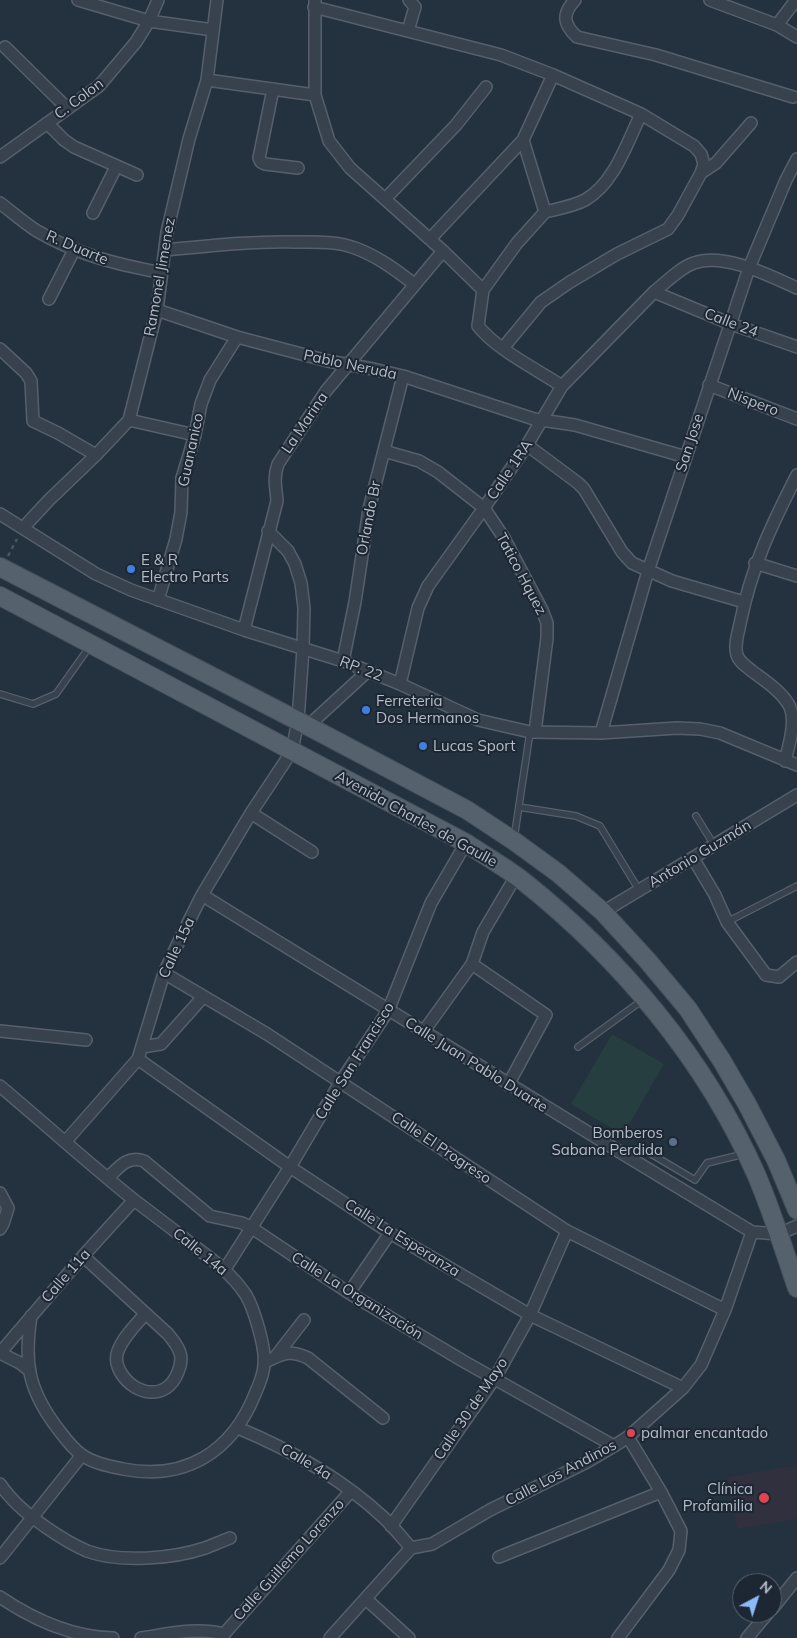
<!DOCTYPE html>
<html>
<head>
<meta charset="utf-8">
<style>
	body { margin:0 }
	#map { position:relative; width:797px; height:1638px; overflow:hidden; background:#24313e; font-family:Mulish,sans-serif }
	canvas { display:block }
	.north { position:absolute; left:732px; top:1573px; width:50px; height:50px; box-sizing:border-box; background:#1d2733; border:1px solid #59636f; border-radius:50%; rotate:40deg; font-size:14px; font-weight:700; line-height:20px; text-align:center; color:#b4bdc9 }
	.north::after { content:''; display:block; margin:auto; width:18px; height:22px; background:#8abaf8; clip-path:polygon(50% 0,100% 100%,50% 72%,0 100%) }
</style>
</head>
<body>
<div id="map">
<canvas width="797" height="1638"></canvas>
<div class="north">N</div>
</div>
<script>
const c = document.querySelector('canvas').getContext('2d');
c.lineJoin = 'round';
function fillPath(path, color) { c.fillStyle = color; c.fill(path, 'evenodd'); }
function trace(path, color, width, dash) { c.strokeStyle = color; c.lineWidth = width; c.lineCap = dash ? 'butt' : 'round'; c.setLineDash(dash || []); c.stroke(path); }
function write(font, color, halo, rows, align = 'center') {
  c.font = font + ' Mulish,sans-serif'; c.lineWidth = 4; c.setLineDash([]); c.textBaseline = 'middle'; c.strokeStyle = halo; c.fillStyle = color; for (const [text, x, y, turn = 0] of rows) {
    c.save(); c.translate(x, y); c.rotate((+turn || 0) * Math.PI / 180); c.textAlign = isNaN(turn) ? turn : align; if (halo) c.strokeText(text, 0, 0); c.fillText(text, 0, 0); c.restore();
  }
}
fillPath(new Path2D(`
	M797,1465V1519L737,1529L728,1477Z`), '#31303f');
fillPath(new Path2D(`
	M612,1034L664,1064L623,1135L571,1104Z`), '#263e3f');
const service = new Path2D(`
	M0,694L33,704L56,694L90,646
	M519,807L576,816L600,826L639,890
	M696,816L714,845
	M514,839L530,732
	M727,922L797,886
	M578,1047L644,999
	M641,1148L695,1180L707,1163L744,1154`);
const minor = new Path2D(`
	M78,0L149,21L213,30
	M315,0V95L329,141L350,168L443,251L483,290
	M575,0C562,14 563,24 577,37L656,55L793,97
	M710,0L777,25L797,37
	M314,7L501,55L553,75L641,114L694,146L701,154L704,164L701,173L678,215L668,229L617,254L570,282L541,302L503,348
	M777,25L796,0
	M408,31L415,7L409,0
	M5,47L67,108
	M207,80L315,95
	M273,89L259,158L261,162L265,164L298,168
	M47,123L64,140L74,147L137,175
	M523,140L545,212L517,243L483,290L478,326C496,349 536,369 562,386
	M0,157L99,86L136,42L149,21L158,0
	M701,173L716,163L751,123
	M385,199L456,125L486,87
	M0,203C12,212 24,223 37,231C78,255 116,264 162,273
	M545,212C557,209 574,206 585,200C614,184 627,143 641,114
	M93,213L116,167
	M430,239L523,140L553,75
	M165,250C208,246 251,241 295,242C315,242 336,241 355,248C377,256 396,270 414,284
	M654,292C665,283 681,267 694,263C724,252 770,276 797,288
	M49,299L74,250
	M157,310L237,337L328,361L373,369L403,376L534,419L575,425L686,457
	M0,349L26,373L31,381L33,421L58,433L96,455
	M709,385L797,419
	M129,420L195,435
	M527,445L578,483L584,489L622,552L632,563L672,581L744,602
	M384,451L419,461L438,472L484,508L504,538L542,610L547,623V638L535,732
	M0,514L96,574L131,590L244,630L343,661L400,684L478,720L530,732L601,733L677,728L700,729L720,733L797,765
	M23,528L49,500L96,455L129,420L157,310L167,232L189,139L207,80L217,0
	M755,563L797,576
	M158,600L176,539L181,512L182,478L195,435L201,404L210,380L237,337
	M244,630L277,501C276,487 273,478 278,464L326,391L443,251
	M343,661L355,602L369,509L403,376
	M400,684L418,608L428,586L484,508L527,445L562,386L654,292L731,324L797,347
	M308,726L368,671
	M601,733L648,571L749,268L786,180L797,159
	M785,761C789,745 797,720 789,705C781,691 764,680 752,671C746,666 739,662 737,655C734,646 738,633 740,624C751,568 771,526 797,475
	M251,813L312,852
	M693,858L715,895L727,922L766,975L779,977L797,962
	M202,895C385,1009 568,1121 752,1232
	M603,912L797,795
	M472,964L546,1015L508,1085
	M164,973L267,1034L567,1231L725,1310
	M0,1031L86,1040
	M424,1031L472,964L483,932L516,876
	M142,1047L161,1044L203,997
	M138,1059L290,1167L390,1233L530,1315L683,1388
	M0,1086C45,1124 88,1163 134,1200C154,1215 174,1230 194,1246C213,1260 232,1274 246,1295C254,1309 266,1348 264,1364C264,1374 259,1385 255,1394C232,1452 185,1481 123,1469C109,1466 93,1463 82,1455C71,1448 63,1435 55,1425C28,1388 24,1362 31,1316
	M65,1142L138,1059L164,973L180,939L202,895L251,813L292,751L298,720L303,649L304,608L301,583L295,564L288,551L268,531
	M108,1178C119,1167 128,1155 144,1161L210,1216L242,1223L252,1228L349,1293L463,1361L614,1446
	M0,1193L8,1208L3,1224L0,1229
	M83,1256L168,1334C173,1340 178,1346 180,1353C182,1359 180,1367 178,1372C167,1401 135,1396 121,1373C117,1366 115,1358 118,1351C123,1337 136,1325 145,1314
	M225,1269L290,1167L341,1081L388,1011L431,903L466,843
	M349,1293L390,1233
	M0,1353L83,1256L134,1200
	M0,1353L20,1363L30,1371
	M276,1356L304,1320
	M265,1362C283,1354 288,1349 308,1358L383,1418
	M238,1428C291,1450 341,1478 383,1517C393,1526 402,1538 411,1548
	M0,1484C12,1502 29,1516 47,1528C60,1537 73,1545 87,1551C120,1563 172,1559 205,1548C213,1545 222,1541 230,1538
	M391,1526L495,1378L530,1315L567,1231
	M499,1557L661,1492
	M0,1558L82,1455
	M0,1597C34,1620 72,1637 113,1638
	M366,1599L409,1638
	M772,1609L797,1578
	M141,1638C168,1634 196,1627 224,1634L351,1491
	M330,1638L411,1548L432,1544L490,1510L587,1462L614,1446L628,1437L683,1388L701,1365L725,1310L752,1232L779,1234L797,1226
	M618,1638L669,1570L679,1550L681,1531L661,1492L628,1437
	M747,1638L768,1613`);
const primary = new Path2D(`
	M0,567L308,726L467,810L514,841L558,873L603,912L647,960L688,1009L722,1061L747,1104L776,1160L797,1210
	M0,596L466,843C485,856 505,867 523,881C621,959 705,1059 756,1174C772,1211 784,1250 797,1288`);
trace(service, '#56606c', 8);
trace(minor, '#56606c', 14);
trace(primary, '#444e5a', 20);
trace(new Path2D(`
	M8,556L17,539`), '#445b5c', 2.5, [4, 4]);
trace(service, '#38424e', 5.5);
trace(minor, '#38424e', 11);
trace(primary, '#56616e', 18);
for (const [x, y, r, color] of [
	[131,569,5,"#3f7fe0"],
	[366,710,5,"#3f7fe0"],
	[423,746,5,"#3f7fe0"],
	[673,1142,5,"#5c6f8a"],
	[631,1433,5,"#e0444e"],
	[764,1498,6,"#e0444e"]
]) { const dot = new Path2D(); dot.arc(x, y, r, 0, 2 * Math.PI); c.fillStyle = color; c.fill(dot); trace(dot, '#1d2733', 2); }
write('15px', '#b4bdc9', '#1d2733', [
	["C. Colon",79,99,-37],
	["R. Duarte",77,248,23],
	["Ramonel Jimenez",160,277,-80],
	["Calle 24",731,323,21],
	["Pablo Neruda",350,365,12],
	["Nispero",753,402,21],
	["La Marina",305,423,-56],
	["San Jose",690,443,-72],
	["Guananico",191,450,-78],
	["Calle 1RA",510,470,-56],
	["Orlando Br",369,518,-79],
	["Tatico Hquez",521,574,62],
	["RP. 22",361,669,21],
	["Avenida Charles de Gaulle",416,819,29],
	["Antonio Guzmán",700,854,-31],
	["Calle 15a",177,948,-65],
	["Calle San Francisco",355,1061,-58],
	["Calle Juan Pablo Duarte",476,1065,32],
	["Calle El Progreso",441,1148,34],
	["Calle La Esperanza",402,1238,32],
	["Calle 14a",200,1252,39],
	["Calle 11a",66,1276,-49],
	["Calle La Organización",357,1296,32],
	["Calle 30 de Mayo",471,1409,-56],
	["Calle 4a",306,1462,31],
	["Calle Los Andinos",561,1473,-28],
	["Calle Guillemo Lorenzo",289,1560,-48]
]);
write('15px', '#b4bdc9', '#1d2733', [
	["E & R",141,560],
	["Electro Parts",141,577],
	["Ferreteria",376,701],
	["Dos Hermanos",376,718],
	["Lucas Sport",433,746],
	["Bomberos",663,1133,"right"],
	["Sabana Perdida",663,1150,"right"],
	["palmar encantado",641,1433],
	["Clínica",753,1489,"right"],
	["Profamilia",753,1506,"right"]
], 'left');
</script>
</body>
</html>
